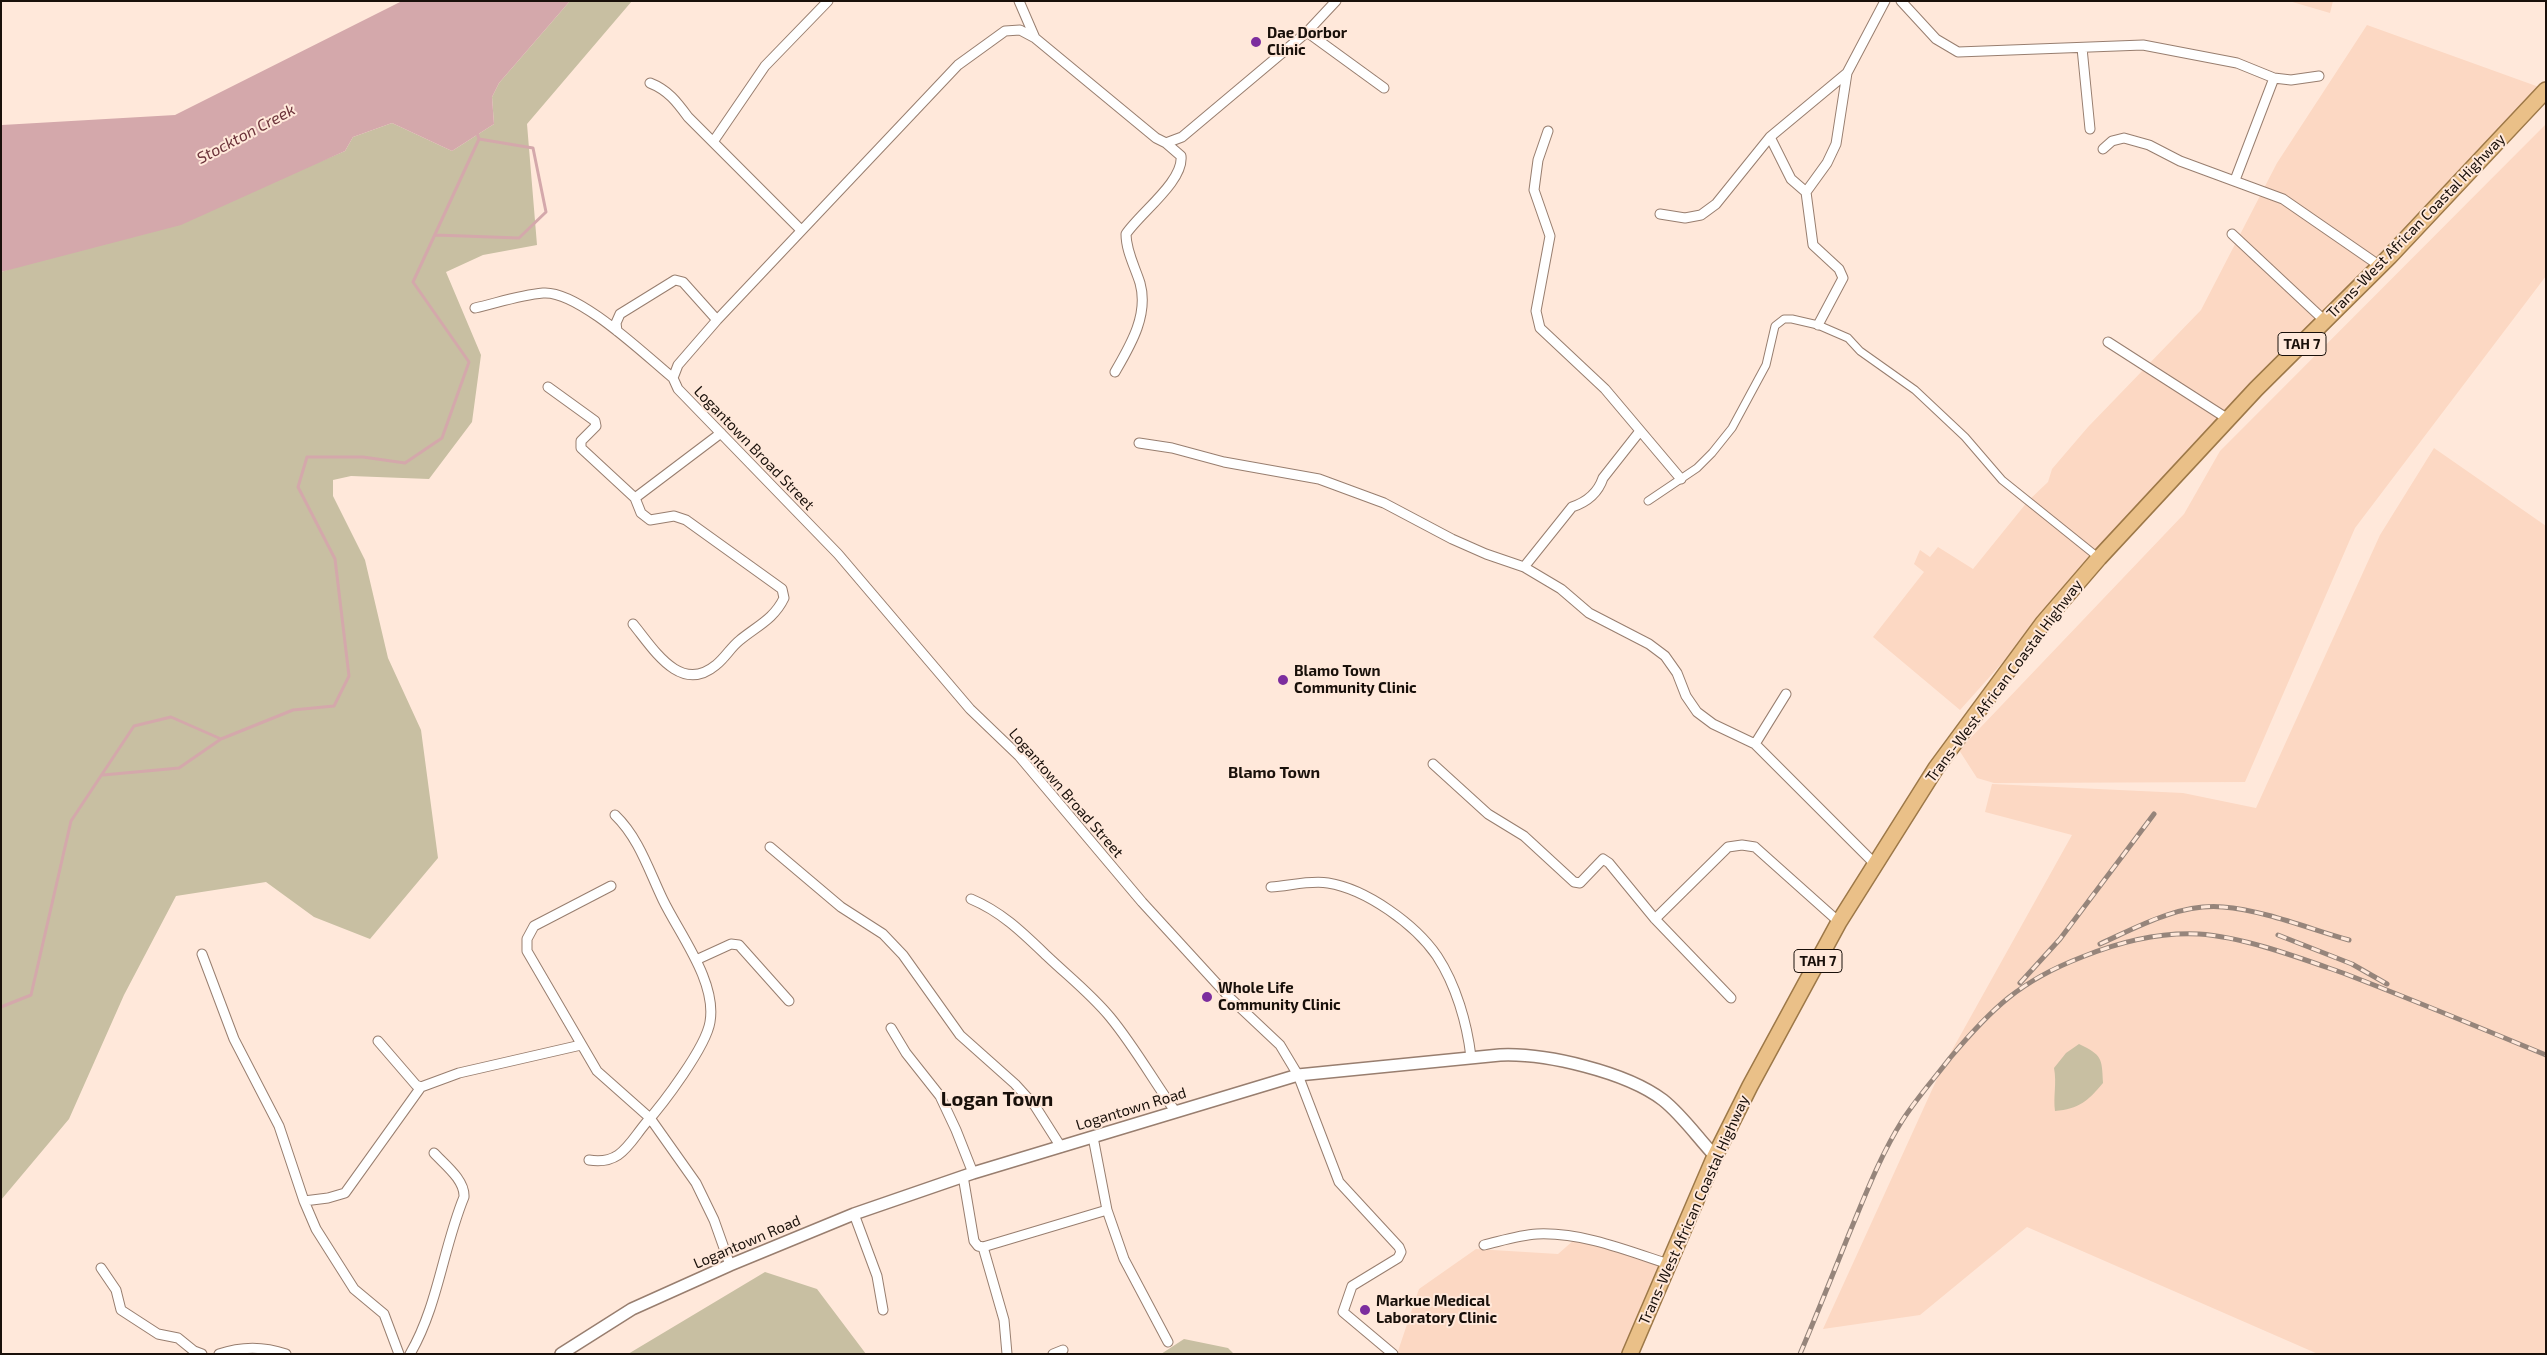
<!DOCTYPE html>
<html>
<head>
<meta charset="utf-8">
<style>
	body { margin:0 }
	#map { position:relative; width:2547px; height:1355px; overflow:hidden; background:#ffe8da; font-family:"Exo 2",sans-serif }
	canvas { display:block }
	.frame { position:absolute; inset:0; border:2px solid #19100a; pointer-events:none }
</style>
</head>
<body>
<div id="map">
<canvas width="2547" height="1355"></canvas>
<div class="frame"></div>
</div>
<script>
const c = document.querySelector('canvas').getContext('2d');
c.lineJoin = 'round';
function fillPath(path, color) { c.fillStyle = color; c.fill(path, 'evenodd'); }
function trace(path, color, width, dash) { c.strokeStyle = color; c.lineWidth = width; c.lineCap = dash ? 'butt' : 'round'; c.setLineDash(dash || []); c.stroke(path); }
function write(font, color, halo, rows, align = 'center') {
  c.font = font + ' "Exo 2",sans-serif'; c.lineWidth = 4; c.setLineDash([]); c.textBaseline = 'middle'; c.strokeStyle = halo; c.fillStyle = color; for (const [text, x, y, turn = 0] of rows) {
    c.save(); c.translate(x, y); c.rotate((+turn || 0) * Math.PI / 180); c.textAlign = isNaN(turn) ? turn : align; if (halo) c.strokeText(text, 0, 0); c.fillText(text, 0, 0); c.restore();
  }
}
fillPath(new Path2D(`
	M2289,1H2333L2330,13Z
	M2367,25L2539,87L2216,424L1960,710L1873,637L1924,572L1914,564L1920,550L1930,557L1938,547L1973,569L2028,501L2048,482L2052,469L2088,427L2201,310L2277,163Z
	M2546,124V276L2355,528L2245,782L1994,783L1977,778L1959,750L2184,514L2220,451Z
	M2434,448L2546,526V1354H2318L2027,1227L1920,1315L1823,1329L1941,1070L2072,835L1985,812L1992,784L2183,793L2256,808L2380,535Z
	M1574,1240L1665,1264L1629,1354H1397L1419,1289L1476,1249L1558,1254Z`), '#fcd8c3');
fillPath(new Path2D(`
	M570,1H632L527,124L537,245L483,255L446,272L481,355L472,422L429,479L351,476L333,480V496L365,560L388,658L421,730L438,858L370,939L314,917L266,882L176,896L124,995L69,1119L1,1200V272L286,176L345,151L353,137L392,123L452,151L494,124L492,97L499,83Z
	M2079,1044C2102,1055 2102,1058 2103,1083C2088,1101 2079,1109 2055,1111C2053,1096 2057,1084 2054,1068L2066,1053Z
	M765,1272L817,1289L866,1354H628Z
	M1184,1339L1228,1348L1234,1354H1161Z`), '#c8bfa2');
fillPath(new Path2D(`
	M402,1H570L499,83L492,97L494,124L452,151L392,123L353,137L345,151L181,225L1,272L2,125L175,115Z`), '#d4a8ab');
trace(new Path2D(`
	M435,235L519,238L546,212L533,148L479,139
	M103,775L179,768L221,739
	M1,1007L31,995L71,821L134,726L171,717L221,739L293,710L334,706L349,676L335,559L298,487L307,457H363L405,463L442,438L469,362L413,282L479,139L477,133`), '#d4a8ab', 3);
const pedestrian = new Path2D(`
	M1648,501L1697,468L1712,453L1732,428L1766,365L1775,326L1784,319H1792L1818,325L1848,338L1860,351L1915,390L1965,437L2002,480L2099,558`);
const minor = new Path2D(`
	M1019,1L1035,38
	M1336,1L1307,32L1182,137L1166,143L1156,138L1035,38L1020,30L1005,31L958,65L717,320L678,365L673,378L678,389L838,554L970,709L1019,756L1142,902L1229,997L1280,1045L1298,1075L1339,1182L1399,1247L1401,1252L1398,1258L1352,1286L1343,1312L1393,1354
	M1901,1L1936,39L1958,52L2143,45L2237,63L2274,78L2291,80L2319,76
	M1307,32L1384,88
	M2082,48L2090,129
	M650,83C668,90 677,102 688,117L801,230
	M1548,131L1538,160L1534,190L1550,236L1536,311L1540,328L1605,389L1681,479
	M1770,137L1791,179L1806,192L1813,245L1839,269L1843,278L1818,325
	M713,142L765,66L828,1
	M2103,149L2112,141L2124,138L2149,145L2180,161L2283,199L2380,266
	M2235,180L2274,78
	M1806,192L1827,163L1836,144L1847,73
	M1660,214L1685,218L1701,215L1716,204L1770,137L1847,73L1885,1
	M2232,234L2325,321
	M475,308C497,303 520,295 543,293C578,290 645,355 673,378
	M617,331L616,323L620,314L675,280L683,282L717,320
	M2108,342L2228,419
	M1115,372C1130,346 1149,315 1140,283C1135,267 1126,251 1126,234C1140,213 1184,181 1181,156L1166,143
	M548,387L595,421L596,426L581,441V448L635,498L721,433
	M1139,443L1172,448L1224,462L1319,479L1384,503L1452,539L1486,554L1524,567L1561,589L1589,613L1649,644L1665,656L1677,673L1686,696L1697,712L1713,724L1755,744L1875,864
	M1524,567L1572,507C1587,502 1598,493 1603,478L1640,431
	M633,624C653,648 680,695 716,665C725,658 731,647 740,640C757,626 774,619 784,598L782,589L686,520L674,516L650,520L641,513L635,498
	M1755,744L1786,694
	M1433,764L1488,814L1524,836L1574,882L1580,883L1603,859L1609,863L1655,919L1731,998
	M770,847L841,907L883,934L903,955L960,1035L1015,1084L1035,1106L1061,1147
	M611,886L534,926L527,939V951L597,1071L650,1118L696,1183L714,1220L730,1265
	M1271,887C1289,886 1310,880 1328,883C1366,889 1415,924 1437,956C1456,985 1467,1023 1471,1057
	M971,899C1002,912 1023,933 1047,956C1068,976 1091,994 1110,1017C1134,1046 1153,1080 1175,1111
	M1655,919L1728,847L1742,845L1755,847L1839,922
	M202,954L234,1039L279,1126L304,1201L316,1229L354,1289L384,1314L399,1354
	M696,960L731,944L739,945L789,1001
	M891,1028L906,1053L940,1096L956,1130L973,1173
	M378,1041L416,1085L421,1087L459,1073L581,1045
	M1093,1137L1107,1210L1124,1259L1168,1342
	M589,1160C620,1165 628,1145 645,1124C663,1104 706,1047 710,1022C717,982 680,935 663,900C649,871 639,838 615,815
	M963,1176L974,1241L978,1246L983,1247L1107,1210
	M304,1201L328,1198L345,1193L421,1087
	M854,1214L877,1276L883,1310
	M1484,1245C1501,1241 1519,1235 1537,1234C1581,1232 1626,1250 1668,1264
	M983,1247L1004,1320L1007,1354
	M101,1268L116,1290L121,1310L158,1334L178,1338L194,1351L202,1354
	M219,1354C242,1346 263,1346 286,1354
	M410,1354C438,1306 443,1248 464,1197C465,1180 445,1165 434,1153
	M1053,1354L1063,1350`);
const tertiary = new Path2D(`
	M561,1354L632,1309L730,1265L854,1214L973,1173L1298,1075L1500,1055C1546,1053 1626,1072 1663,1100C1682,1115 1698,1138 1715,1156`);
const trunk = new Path2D(`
	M1630,1354L1715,1156L1750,1086L1839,922L1936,768L2043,623L2099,558L2256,389L2389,257L2546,90`);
trace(pedestrian, '#987e6f', 9);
trace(minor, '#987e6f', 11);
trace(tertiary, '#987e6f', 14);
trace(trunk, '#9d7848', 18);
trace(pedestrian, '#fff', 7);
trace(minor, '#fff', 9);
trace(tertiary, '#fff', 11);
trace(trunk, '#eac088', 15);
const rail = new Path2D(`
	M2278,935L2352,964L2387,984
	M2100,944C2137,927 2180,903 2223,907C2263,910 2310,929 2349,940
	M2020,983L2060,939L2154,814
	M1800,1354C1817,1314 1833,1274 1849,1234C1865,1196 1880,1156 1902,1121C1916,1099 1934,1079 1950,1058C1992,1008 2020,981 2082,957C2119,942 2159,932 2199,934C2244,937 2300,958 2343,973C2411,999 2478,1027 2546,1055`);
trace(rail, '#96857b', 5);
trace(rail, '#ffe8da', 3, [9]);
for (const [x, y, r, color] of [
	[1256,42,6,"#7c2d9e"],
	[1283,680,6,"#7c2d9e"],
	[1207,997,6,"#7c2d9e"],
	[1365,1310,6,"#7c2d9e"]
]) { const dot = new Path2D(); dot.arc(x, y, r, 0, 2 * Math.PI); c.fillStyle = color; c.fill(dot); trace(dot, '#ffe8da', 2); }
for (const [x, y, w] of [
	[2302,344,48],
	[1818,961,48]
]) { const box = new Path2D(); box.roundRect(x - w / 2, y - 11.5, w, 23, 4); c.fillStyle = '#ffe8da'; c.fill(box); trace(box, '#19100a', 1); }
write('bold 14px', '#19100a', null, [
	["TAH 7",2302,344],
	["TAH 7",1818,961]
]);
write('bold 15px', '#19100a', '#ffe8da', [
	["Dae Dorbor",1267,33],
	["Clinic",1267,50],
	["Blamo Town",1294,671],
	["Community Clinic",1294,688],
	["Whole Life",1218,988],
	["Community Clinic",1218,1005],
	["Markue Medical",1376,1301],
	["Laboratory Clinic",1376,1318]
], 'left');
write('15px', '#19100a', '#ffe8da', [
	["Trans-West African Coastal Highway",2416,226,-46],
	["Logantown Broad Street",754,448,46],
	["Trans-West African Coastal Highway",2004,681,-53],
	["Logantown Broad Street",1066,793,49],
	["Logantown Road",1131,1109,-17],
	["Trans-West African Coastal Highway",1694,1210,-66],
	["Logantown Road",747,1242,-23]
]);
write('italic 16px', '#6c333a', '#ffe8da', [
	["Stockton Creek",246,134,-28]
]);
write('bold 16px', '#19100a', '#ffe8da', [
	["Blamo Town",1274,773]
]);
write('bold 20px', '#19100a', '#ffe8da', [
	["Logan Town",997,1099]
]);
</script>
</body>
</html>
